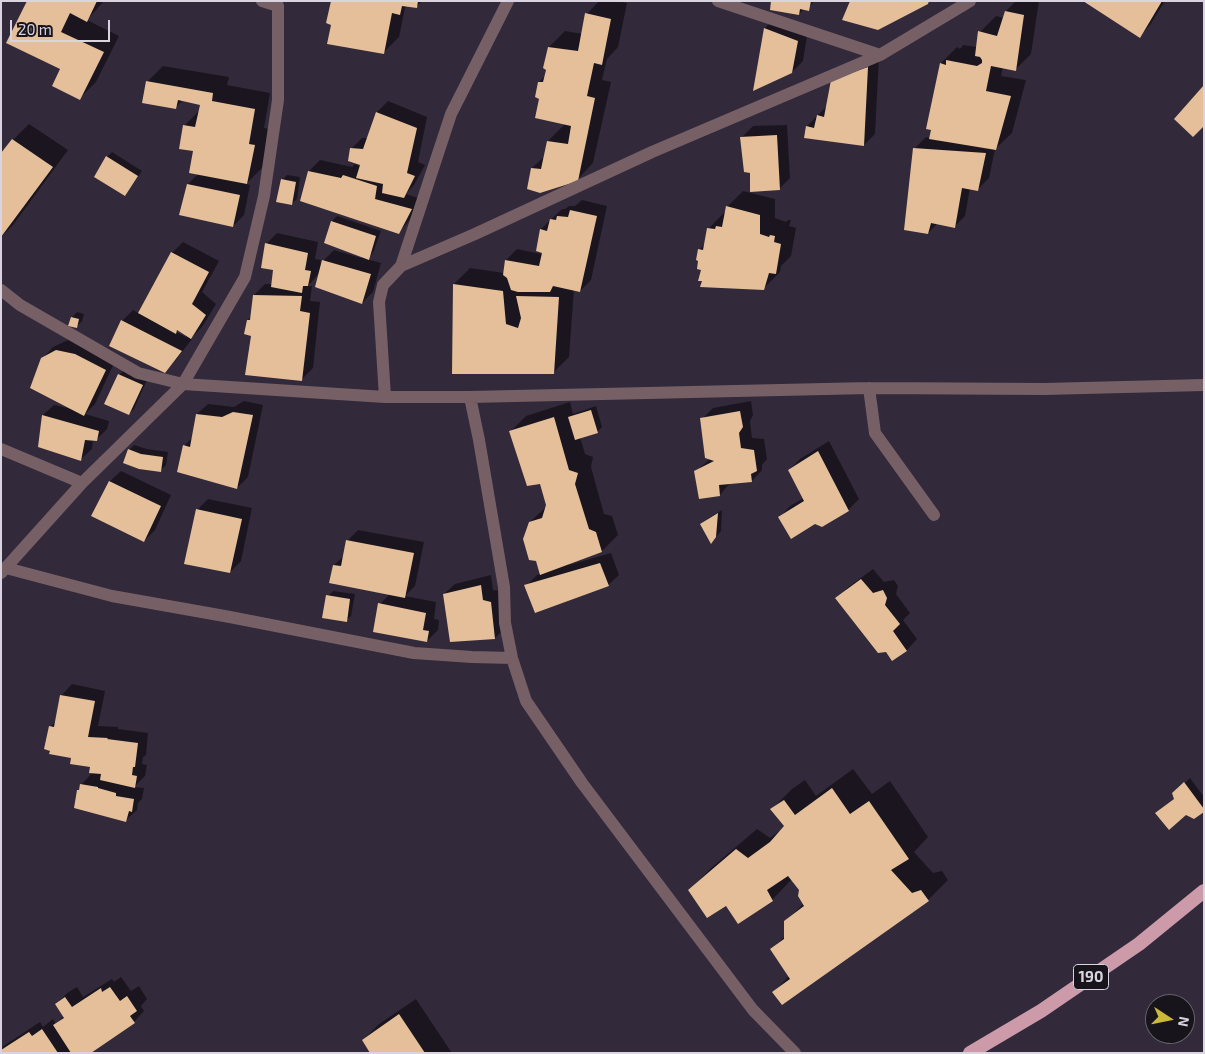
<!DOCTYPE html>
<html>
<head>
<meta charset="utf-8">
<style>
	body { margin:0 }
	#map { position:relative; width:1205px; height:1054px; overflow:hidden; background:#32293a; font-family:"Exo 2",sans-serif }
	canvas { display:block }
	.frame { position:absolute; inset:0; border:2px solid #d9d4df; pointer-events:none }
	.north { position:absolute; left:1145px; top:994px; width:50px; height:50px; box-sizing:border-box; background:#17141b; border:1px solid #656169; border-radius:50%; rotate:101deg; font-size:14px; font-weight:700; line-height:20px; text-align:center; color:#d9d4df }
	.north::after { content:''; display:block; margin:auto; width:18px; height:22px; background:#cbba39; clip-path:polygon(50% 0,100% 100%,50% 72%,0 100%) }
	.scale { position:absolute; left:10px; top:20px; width:100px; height:22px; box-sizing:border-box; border:2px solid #d9d4df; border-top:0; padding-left:6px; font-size:15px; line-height:18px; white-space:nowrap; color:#d9d4df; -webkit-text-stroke:4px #17141b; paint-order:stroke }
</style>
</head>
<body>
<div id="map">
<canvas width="1205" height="1054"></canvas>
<div class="frame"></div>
<div class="north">N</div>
<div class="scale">20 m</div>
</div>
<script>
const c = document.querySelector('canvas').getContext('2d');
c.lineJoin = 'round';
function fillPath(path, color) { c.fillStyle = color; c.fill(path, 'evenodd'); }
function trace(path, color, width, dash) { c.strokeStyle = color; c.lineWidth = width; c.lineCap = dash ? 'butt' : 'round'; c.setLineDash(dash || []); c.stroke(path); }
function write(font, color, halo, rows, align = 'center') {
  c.font = font + ' "Exo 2",sans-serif'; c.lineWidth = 5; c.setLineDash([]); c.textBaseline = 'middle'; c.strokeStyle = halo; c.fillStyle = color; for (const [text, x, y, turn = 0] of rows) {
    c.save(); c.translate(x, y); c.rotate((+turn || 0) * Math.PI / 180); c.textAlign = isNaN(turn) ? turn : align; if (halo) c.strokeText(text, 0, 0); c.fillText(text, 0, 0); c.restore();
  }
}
fillPath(new Path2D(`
	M28,1H104L87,20L119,36L96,82L80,98L61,68Z
	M332,1H422L416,7L408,5L405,8L399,37L383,53L332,24Z
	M599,1H618L627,3L618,47L607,59L602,80L611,82L593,163L577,180L532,168L545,156L548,141L566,123L541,98L539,82L545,76L549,47L565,31L583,34L587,14Z
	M773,1H814L808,9H804L799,14Z
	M1016,1H1039L1031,54L1015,70L1003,67L1001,76L1026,80L1012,133L995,149L989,178L978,189L970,188L965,216L954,227L938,223L928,233L915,148L926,137L931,138L933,130L928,128L941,63L957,47L960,49L963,45L977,47L980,32L996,16L1004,18L1006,11Z
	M1085,1H1165L1150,25L1140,36Z
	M776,17L808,30L803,61L792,72L754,89L765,28Z
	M879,56L875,134L864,145L807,126L827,106L832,81Z
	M163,66L229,77L227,85L270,93L264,128L270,129L263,167L246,184L250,185L244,215L233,226L188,184L198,174L195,150L184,126L200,110L201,104L183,100L175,108L147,82Z
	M388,101L427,117L418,162L425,165L414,185L406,194L421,199L409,221L399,232L309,171L320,160L352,167L355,164L361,167L351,149L362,138H368L377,112Z
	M29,124L68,150L13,225L1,237L13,140Z
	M787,125L790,178L779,189L751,171L742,137L753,126Z
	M112,152L142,171L125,195L107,157Z
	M287,175L300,177L297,199L291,204L282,180Z
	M743,191L775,199V218L786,222L788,220H791L789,226L796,228L791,256L781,266L780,272L764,288L703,269L699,250L705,244L708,229L724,213H726L727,207Z
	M582,200L607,206L591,280L580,291L574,289L569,357L553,373L454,284L470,268L504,273L506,260L517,249L546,255L541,229L562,209H565L569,206H575Z
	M337,216L381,231L373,253L367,259L381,263L373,292L362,303L320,272L308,286H312L310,301L320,302L313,368L302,379L253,335L248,320L252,316L254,295L265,284H272L274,269L266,244L277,233L318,242L315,259L321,260L320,264L334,250L361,258L362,256L326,242L332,221Z
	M183,242L219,261L202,292L216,304L202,327L190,339H192L175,361L164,372L122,321L133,310L140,314L172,253ZM178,329L187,335L186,337L176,332Z
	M77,312L84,314L82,321L77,326L72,317Z
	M68,340L116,359L95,404L85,414L109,421L107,429L96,440H93L92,449L81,459L43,415L54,405L72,409L42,359L53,347Z
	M124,370L147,380L134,409L129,414L119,375Z
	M244,401L263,405L248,477L237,488L184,446L193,437L197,414L208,404L234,407Z
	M751,401L753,415L750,421L752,438L764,439L767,459L762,465V470L752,481L730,483L720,495L695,472L710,459L702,419L713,408Z
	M570,402L573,414L596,406L602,427L597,432L580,437L585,454L593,457L591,467L604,514L612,516L618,535L602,551L569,563V565L611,553L619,575L608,585L526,586L537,575L541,574L530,522L547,506L541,482L510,432L526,416Z
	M829,441L859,499L848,510L780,517L790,506L804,498L789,470L800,459Z
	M134,445L147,449L168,452L166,465L161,470L129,450Z
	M121,471L171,495L155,530L144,541L110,481Z
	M208,499L252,508L241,561L230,572L197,510Z
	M722,510L721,531L716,537L702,524L707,519Z
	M358,530L424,542L415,586L405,596L436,602L434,619L439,620L438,630L427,641L380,604L390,594L334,565L345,555L347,541Z
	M873,569L884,582L894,580L898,586L896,594L910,613L903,620L917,639L907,650L892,659L887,650L837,599L847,588Z
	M491,575L493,590L501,591L506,627L495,638L444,594L455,584Z
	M333,591L355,594L351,616L346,621L328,596Z
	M72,684L105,691L98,726L118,727V729L148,733L146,755L143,757L142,764L147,765L145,776L134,787L144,788L142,799L138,803L137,810L126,820L78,791L81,785L93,772L91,766L73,757L50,727L57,720L62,695Z
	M853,769L872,794L890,781L928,837L914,852L933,873L942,871L948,880L928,900L774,992L789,976L772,949L785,936V922L804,903L800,889L792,879L772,900L726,904L690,890L710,869L757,829L770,838L786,826L772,809L792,789L805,780L816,796Z
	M1190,778L1204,797V811L1175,799L1174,793Z
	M121,977L131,991L139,986L147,999L141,1006L144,1011L134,1022L89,1053H1V1049L5,1045L40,1022L43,1027L53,1019L56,1024L64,1016L57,1004L67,993L77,987L83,997L112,979L114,982Z
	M416,999L452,1053H372L363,1040L379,1024Z`), '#0007');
fillPath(new Path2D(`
	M27,1H97L87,22L70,13L61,32L104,52L80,100L52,86L60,69L6,43Z
	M331,1H418L417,8L402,6L400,15L392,13L384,54L327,44L331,25L326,23Z
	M771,1H811L809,11L800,9L799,15L770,10Z
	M850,1H929L928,4L878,30L842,20Z
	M1083,1H1162L1140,38Z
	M1005,11L1024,15L1016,71L991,66L986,91L1011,96L996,150L929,139L931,130L926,129L940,63L946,65V60L977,66L982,63V60L980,57L975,56L978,31L997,36Z
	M585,13L611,19L602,65L594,63L587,96L595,98L578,181L540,193L527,189L531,168L541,169L547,141L568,144L571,126L535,118L539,99L535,97L538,82H543L546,70L543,68L548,47L578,51Z
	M764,28L798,41L792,73L753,91Z
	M868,67L864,146L804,138L806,126L814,128L817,115L824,117L831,80Z
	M146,81L213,93L212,101L255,109L249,144L255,145L247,184L189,173L193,151L179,149L183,125L195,127L200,105L178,100L176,109L142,103Z
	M1204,85V126L1193,137L1174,119Z
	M376,112L417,128L407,173L415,176L404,198L382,193L383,184L356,178L360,165L348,161L350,148L363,149Z
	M777,135L780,190L750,192V173L744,172L740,137Z
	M12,139L53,167L1,237V153Z
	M913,148L986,153L978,191L962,188L955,228L931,223L928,234L904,230Z
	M106,156L138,176L125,196L94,177Z
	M308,171L341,178L343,175L377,186L375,199L412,209L399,234L300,201Z
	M281,179L296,182L292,205L276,202Z
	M187,184L240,195L233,227L179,215Z
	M726,206L760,215V234L769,237L770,235L775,236L774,242L781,244L776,274L769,273L764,290L700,287L702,281H698L701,270L697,269L698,261L696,260L698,249L703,250L707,228L715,229L716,226L722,227Z
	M570,210L597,216L580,292L553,286L550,292H518L511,290L507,278L503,275L505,260L539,266L542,253L536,251L540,229L547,231L550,219L556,220L557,216L568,217Z
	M331,221L376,236L369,260L324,243Z
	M265,243L308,253L305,270L311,271L308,286H303L302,293L271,287L273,270L261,268Z
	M171,252L209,272L192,304L206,315L191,339L177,330L176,334L138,313Z
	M322,260L371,274L362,304L315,287Z
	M453,284L503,291L506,324L518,328L521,318L516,296L559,297L554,374H452Z
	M253,295L302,296L300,311L310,313L302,381L245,375L251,336L244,334L247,320H250Z
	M71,317L79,319L77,328L68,326Z
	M121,320L182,351L165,373L109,346Z
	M56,350L75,354L106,370L84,416L30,388L41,358Z
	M118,374L143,385L129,415L104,404Z
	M591,410L598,433L575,440L568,417Z
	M740,411L743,427L739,433L741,448L754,450L757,471L751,474L752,482L719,485L720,496L699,499L694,471L714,461L705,458L700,418Z
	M233,412L253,415L237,489L177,472L183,445L190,447L196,414L222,417Z
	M42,415L99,431L97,441L85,440L81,461L38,447Z
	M554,417L569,470L578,473L575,484L589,529L596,532L602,552L540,575L536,561L529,560L523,539L529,522L542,518L546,505L540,484L527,486L509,431Z
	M128,449L141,454L163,457L161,472L139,469L123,463Z
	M818,451L849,511L822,527L815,524L791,539L778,517L804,501L788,470Z
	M109,481L161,506L144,542L91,516Z
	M196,509L242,519L230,573L184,564Z
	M718,513L716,537L711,544L700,524Z
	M346,540L414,553L405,598L329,583L333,565L341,566Z
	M600,563L609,586L535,613L524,585Z
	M861,579L873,593L883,590L887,598L885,605L900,624L893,631L907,651L892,661L886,652L878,653L835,598Z
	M481,585L483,600L491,602L495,639L450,642L443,594Z
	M326,595L350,599L347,622L322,618Z
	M378,603L426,613L423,630L429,631L427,642L373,632Z
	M60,695L95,701L88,737L108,738L107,739L138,743L135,767H133L132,775L137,776L135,788L100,780L101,774L89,773L90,767L70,764L71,758L49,754L50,751L44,749L49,726L54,727Z
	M1184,782L1204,809V812L1194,819L1186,815L1169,830L1155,813L1174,799L1172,793Z
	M80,784L98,787V788L116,793V796L134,799L132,812L129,811L126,822L74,808L77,790H79Z
	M832,788L850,814L869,801L909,859L891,870L912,893L921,890L929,901L782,1005L772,992L790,979L770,949L784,939V921L804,906L798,896L799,890L788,876L767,890L773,901L738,924L726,906L707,918L688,890L736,849L748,858L770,842L784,826L770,809L784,800L795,815Z
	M110,987L120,1001L127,996L137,1011L130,1016L135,1023L91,1053H71L53,1025L64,1018L55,1004L65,997L72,1007L101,988L102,992Z
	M399,1014L425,1053H370L362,1040Z
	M42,1029L58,1053H1V1050L29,1032L32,1036Z`), '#e4bf99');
trace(new Path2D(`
	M718,1L880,55
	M401,266L451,114L508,1
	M1,290L20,305L138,373L183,384L385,397H470L869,388L1044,389L1204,385
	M869,388L875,433L934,515
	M385,397L379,302L383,285L401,266L475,234L652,152L880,55L970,1
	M470,397L479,440L504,587L505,623L512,658L526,701L582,783L753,1010L795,1053
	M1,449L82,483
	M6,568L112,596L230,617L414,653L472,657L512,658
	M1,573L82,483L183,384L245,277L264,196L278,100V6L262,1`), '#766066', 12);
trace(new Path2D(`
	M970,1053L1041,1011L1139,944L1204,891`), '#cc9aa8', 14);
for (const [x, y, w] of [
	[1091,977,35]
]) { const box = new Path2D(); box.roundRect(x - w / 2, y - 12.5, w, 25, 4); c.fillStyle = '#17141b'; c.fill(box); trace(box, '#d9d4df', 1); }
write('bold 15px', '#d9d4df', null, [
	["190",1091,977]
]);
</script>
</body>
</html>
